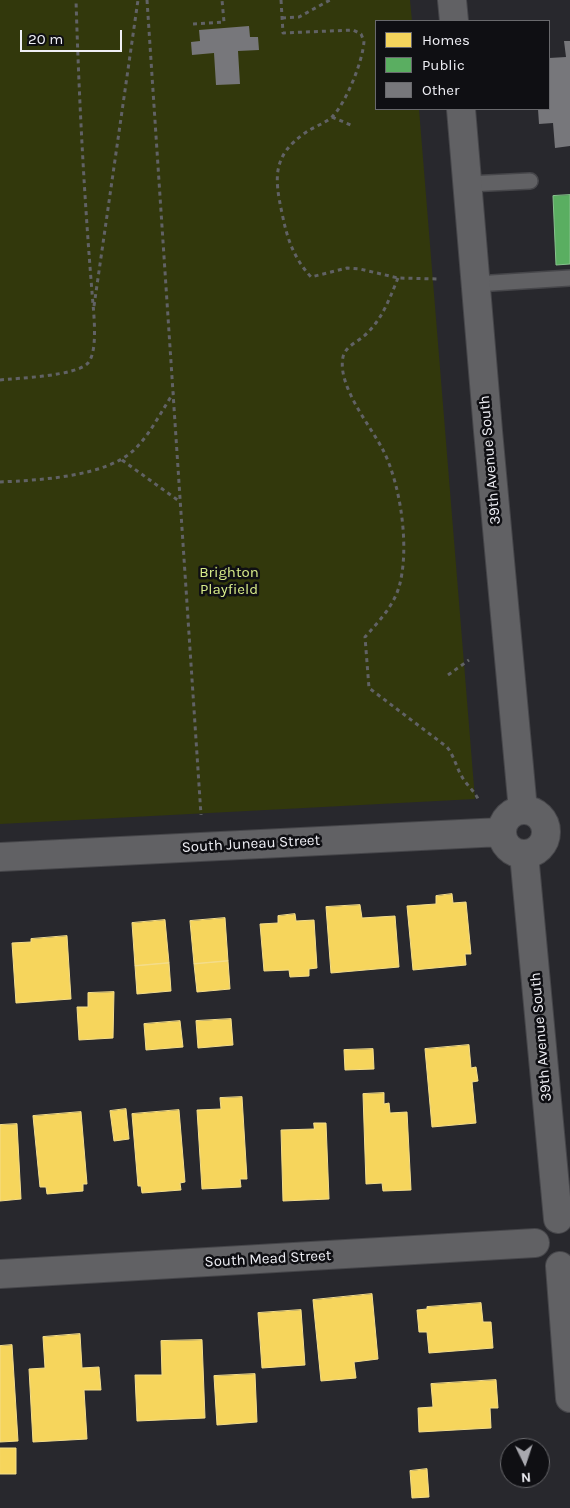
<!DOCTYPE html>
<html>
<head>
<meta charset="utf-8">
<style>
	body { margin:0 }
	#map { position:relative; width:570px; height:1508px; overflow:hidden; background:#28282d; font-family:Karla,sans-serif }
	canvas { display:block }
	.legend { position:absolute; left:375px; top:20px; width:175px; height:90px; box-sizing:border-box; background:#0f0f13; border:1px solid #69696d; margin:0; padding:6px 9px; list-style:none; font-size:15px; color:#efeff5 }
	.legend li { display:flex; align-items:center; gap:10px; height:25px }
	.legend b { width:25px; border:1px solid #69696d }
	.north { position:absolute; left:500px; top:1438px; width:50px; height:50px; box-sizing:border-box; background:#0f0f13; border:1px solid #69696d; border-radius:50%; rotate:176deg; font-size:14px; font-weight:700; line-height:20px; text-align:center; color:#efeff5 }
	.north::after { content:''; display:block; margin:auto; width:18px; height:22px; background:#a9a9af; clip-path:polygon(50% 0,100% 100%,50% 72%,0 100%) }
	.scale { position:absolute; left:20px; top:30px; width:102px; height:22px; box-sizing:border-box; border:2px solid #efeff5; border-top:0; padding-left:6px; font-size:15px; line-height:18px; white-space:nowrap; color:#efeff5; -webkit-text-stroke:4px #0f0f13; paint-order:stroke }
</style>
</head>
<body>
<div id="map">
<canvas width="570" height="1508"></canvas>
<ul class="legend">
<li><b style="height:14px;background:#f6d55c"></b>Homes</li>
<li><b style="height:14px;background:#5aae61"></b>Public</li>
<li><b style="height:14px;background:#77777b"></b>Other</li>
</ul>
<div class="north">N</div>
<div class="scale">20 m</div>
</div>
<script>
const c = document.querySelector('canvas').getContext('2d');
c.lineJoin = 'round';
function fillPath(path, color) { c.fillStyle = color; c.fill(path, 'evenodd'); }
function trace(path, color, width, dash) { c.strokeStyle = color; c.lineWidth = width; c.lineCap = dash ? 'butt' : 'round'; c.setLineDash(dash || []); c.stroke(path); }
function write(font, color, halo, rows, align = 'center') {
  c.font = font + ' Karla,sans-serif'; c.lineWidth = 5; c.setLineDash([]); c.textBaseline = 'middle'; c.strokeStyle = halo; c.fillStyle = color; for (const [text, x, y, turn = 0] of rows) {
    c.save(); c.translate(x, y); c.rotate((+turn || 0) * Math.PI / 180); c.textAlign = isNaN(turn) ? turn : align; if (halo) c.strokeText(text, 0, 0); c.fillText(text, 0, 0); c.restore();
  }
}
fillPath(new Path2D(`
	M0,0H410L412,21H376V109H419L475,799L0,824Z`), '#32380c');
const homes = new Path2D(`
	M452,894L453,903L466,902L471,954H465L466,965L413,970L407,906L436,904V896Z
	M360,905L362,918L395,916L399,967L331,973L326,907Z
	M295,914L296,921L314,920L317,968L309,969V976L290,977L289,970L264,971L260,924L278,923V916Z
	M225,918L228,961L194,964L190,921Z
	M165,920L169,963L135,966L132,923Z
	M67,936L71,999L16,1003L12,943L31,942V939Z
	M228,961L230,989L197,992L194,964Z
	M169,963L171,991L137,994L135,966Z
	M114,992L113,1038L79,1040L77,1007H88V993Z
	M231,1019L233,1045L198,1048L196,1021Z
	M180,1021L183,1047L146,1050L144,1024Z
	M469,1045L471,1068L476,1067L478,1081L472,1082L476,1123L432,1127L425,1049Z
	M373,1049L374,1069L345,1070L344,1050Z
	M384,1093V1104L389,1103L390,1113L407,1112L411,1190L383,1191L382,1183L366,1184L363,1094Z
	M242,1097L247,1179H240L241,1187L202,1189L197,1110L221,1109L220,1098Z
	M126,1109L129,1139L114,1141L110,1111Z
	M179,1110L185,1182L180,1183L181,1190L142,1193L141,1186H138L132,1114Z
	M81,1112L87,1184H83V1191L47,1194L46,1187H40L33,1116Z
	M314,1123H326L329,1199L283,1201L281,1130L314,1129Z
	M17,1124L21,1199L0,1201V1125Z
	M372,1294L378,1359L354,1362L356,1378L321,1381L313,1300Z
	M481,1303L483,1322H491L493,1348L429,1353L427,1332H419L417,1310L427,1309V1307Z
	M301,1310L305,1365L262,1368L258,1313Z
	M80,1334L82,1368L99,1367L101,1390H84L87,1439L33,1442L29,1369L45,1368L43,1337Z
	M202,1340L205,1418L137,1421L135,1375H162L161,1341Z
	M12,1345L18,1441L0,1442V1346Z
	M255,1374L257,1422L217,1425L214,1376Z
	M496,1380L498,1408H490L491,1428L419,1432L418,1408L433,1407L431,1384Z
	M0,1448H16V1474H0Z
	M427,1469L429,1497L412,1498L410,1471Z`);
fillPath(homes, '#f6d55c');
trace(homes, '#f4dd8a', 1);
const public = new Path2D(`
	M570,195V264L556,265L553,196Z`);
fillPath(public, '#5aae61');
trace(public, '#87c28d', 1);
fillPath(new Path2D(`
	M249,26L250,37H258L259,50L238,51L240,84L216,85L214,53L192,55L191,42L200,41L199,30Z
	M564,41H570V146L555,148L553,123L539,124L538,109H549V58L566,57Z`), '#77777b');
const lane = new Path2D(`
	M468,184L530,181
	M476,284L570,278`);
const street = new Path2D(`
	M452,0L454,21
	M461,109L488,431L523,810
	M502 832a22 22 0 1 1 44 0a22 22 0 1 1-44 0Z
	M524,854L558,1219
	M0,857L501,832
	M560,1266L570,1398
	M0,1274L535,1243`);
trace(lane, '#46464a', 18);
trace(street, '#46464a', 30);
trace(new Path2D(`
	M147,0L201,815
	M281,0L283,33L353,30L361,34L364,41C363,61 346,103 332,117C324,124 313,127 305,133C273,155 274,177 282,213C287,238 293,257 311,277L347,268L360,269L398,278L438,279
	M282,18L299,17L330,0
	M193,24L224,22L222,0
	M332,117L353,126
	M398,278C389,300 382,320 364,336C357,342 345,347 343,357C337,386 370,425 383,450C401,485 410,549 399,587C393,607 378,622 365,637L369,688L447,747C454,756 456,766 461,775C466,785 475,791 479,801
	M94,306L138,0
	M0,380C18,378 77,376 88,363C99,350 93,308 92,292C84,194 79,98 76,0
	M122,460L179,501
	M0,482C39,480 107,477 135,449C151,433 162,410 174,392
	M448,675L469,660`), '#616265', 3, [4, 4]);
trace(lane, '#616164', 15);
trace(street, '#616164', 28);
write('15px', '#efeff5', '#0f0f13', [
	["39th Avenue South",490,460,-95],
	["South Juneau Street",251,844,-3],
	["39th Avenue South",541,1037,-95],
	["South Mead Street",268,1259,-3]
]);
write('15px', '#d8ec8a', '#0f0f13', [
	["Brighton",229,573],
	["Playfield",229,590]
]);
</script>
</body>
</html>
